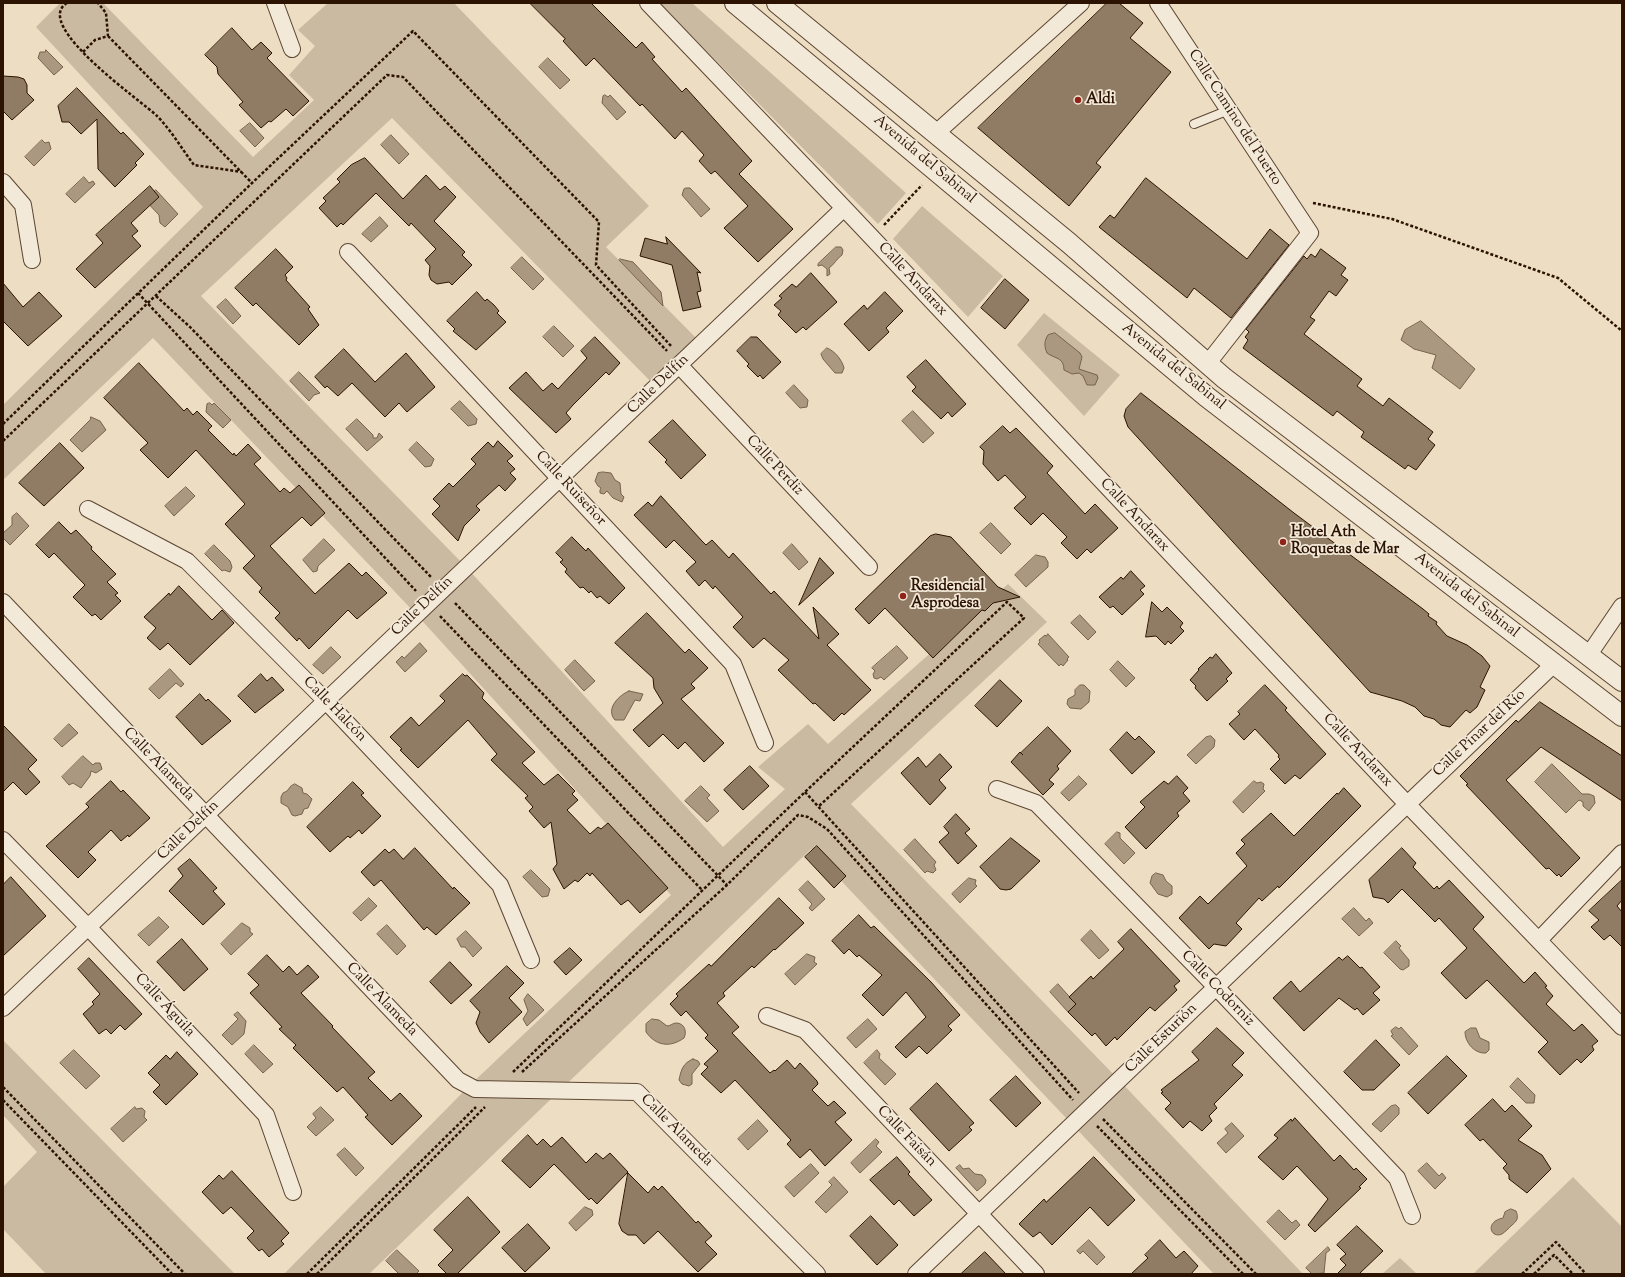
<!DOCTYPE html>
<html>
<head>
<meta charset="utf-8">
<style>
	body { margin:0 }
	#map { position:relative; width:1625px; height:1277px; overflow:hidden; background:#ecddc3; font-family:"Sorts Mill Goudy",serif }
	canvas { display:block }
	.frame { position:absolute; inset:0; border:4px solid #2c1200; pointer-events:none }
</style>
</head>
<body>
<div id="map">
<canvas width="1625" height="1277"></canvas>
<div class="frame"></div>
</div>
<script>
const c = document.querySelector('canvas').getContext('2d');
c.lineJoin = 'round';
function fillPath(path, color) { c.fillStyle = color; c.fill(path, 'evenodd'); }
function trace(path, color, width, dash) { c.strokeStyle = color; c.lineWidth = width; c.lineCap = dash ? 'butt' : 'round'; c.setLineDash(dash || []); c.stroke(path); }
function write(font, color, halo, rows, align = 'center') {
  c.font = font + ' "Sorts Mill Goudy",serif'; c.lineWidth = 3.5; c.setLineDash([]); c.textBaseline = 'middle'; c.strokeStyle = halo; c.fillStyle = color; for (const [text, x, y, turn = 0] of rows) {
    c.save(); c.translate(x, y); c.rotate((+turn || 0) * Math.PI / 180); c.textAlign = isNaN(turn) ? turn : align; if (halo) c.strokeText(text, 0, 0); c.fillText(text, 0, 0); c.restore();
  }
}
fillPath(new Path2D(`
	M60,3H103L253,157L314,100L289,75L315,46L298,30L328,3H454L649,206L606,247L702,344L656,387L392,118L201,296L466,567L723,847L785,789L758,767L808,724L828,744L1008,584L1047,622L851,804L1119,1080L1303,1274H1214L811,849L369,1274H284L469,1086L671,895L416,614L153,338L3,480V405L203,207L36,27Z
	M659,3H692L906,193L878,224Z
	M922,206L1003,276L968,317L893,239Z
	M1044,313L1120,375L1084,416L1017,345Z
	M3,1040L235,1274H46L3,1229V1187L37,1152L3,1115Z
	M1573,1177L1622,1227V1274H1473Z
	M1400,1258L1417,1274H1382Z`), '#cbbaa2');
const water = new Path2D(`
	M46,50L63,67L54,75L38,58L40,52H45Z
	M548,58L570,80L560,89L539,67Z
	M605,95L608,97L610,95L626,112L617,120L602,103L603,96Z
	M250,123L264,138L255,147L240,131Z
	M391,135L409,154L399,164L381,145Z
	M42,140L45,143L49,142L51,149L34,166L25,157Z
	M84,177L89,183L93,181L95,184L75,203L66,194Z
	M686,188H690L710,209L701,217L682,195L684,189Z
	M156,190L178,214L165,227L160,223L159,215L145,200Z
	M380,217L388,226L371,242L362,234Z
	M836,247H841L843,250L842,255C836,259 835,264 829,268L830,274L827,276V269L822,265L818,266V264Z
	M522,257L544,279L533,290L511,268Z
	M620,259L633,262L661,292L663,306L619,260Z
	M226,299L241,316L233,324L217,307Z
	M1421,321L1475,369L1460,389L1432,368L1436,355L1414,349L1401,340L1405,330Z
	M554,326L574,346L563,357L543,337Z
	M1055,333L1080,353L1082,357L1079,369L1097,375L1098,378L1095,385H1087L1083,376L1079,373L1072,374L1064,370C1064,357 1055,359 1047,353C1044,346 1044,341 1048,335Z
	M827,348C835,351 842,360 844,368L842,373H835L823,359L821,354Z
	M299,372L320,393L314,395L309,401L290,381Z
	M794,385L808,400L807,407L800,408L786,393Z
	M460,401L477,419L476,424L468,426L451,409Z
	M210,403L212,405L214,403L231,420L223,428L206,412L207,404Z
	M913,411L934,433L923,443L902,421Z
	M91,417L100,421L106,430L82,452L70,440L90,420Z
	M357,419L373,435V438H377L379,433L383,437L367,451L346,429Z
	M417,442L434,459L431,466L425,467L409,450Z
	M603,472L611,473L615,480L620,483L621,494L624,497L622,502L613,498L607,491L604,494L600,493V490L601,488L598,486L595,481L598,473Z
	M186,487L195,496L174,516L165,506Z
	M17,513L29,526L10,545L3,538V533L12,525V517Z
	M991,523L1011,544L1001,554L980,533Z
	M324,539L335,550L318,566L317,571L313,572L303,560Z
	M792,544L808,562L799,570L783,553Z
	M214,545L230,561L232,567L230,572L224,570L222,571L205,554Z
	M1036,555L1045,557L1048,562V567L1026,587L1015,575Z
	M1080,615L1096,632L1088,640L1071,623Z
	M1048,634L1069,657L1067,659L1068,660L1063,666L1061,664L1059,666L1038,644L1040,642L1039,640L1045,635L1046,636Z
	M420,643L427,651L405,672L396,662L402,656L404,658Z
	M897,646L908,658L884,680L881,677L877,679L874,678L873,674L875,671L872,668Z
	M331,647L341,657L323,674L313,665Z
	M575,660L595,681L584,691L565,670Z
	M1118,661L1135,678L1126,687L1110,670Z
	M170,669L184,684L181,687L176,683L159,699L149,689Z
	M1080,685H1084L1090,691L1089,702L1081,709L1070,708L1067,704L1068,699L1075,695V690Z
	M629,691L643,694L640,701L635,700L624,720H615C605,709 619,695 629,691Z
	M69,724L78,733L62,747L54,739Z
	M1211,736L1215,740L1214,747L1196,764L1187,755L1206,737Z
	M83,756L93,765L95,763H100L102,769L96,773L91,771L90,776L81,788L73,783L69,785L62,777Z
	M1552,764L1582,794H1589L1594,796L1595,803L1589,811L1583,806V802L1579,800L1566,813L1535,782Z
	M1079,776L1087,784L1069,801L1061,793Z
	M1254,781L1257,783L1261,782L1264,784L1263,789L1265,791L1243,813L1233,802Z
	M295,784L302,788L303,793L307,794L312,799L308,808L304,809L302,814L295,816L292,815L288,807L281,803V797L283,793L287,791L291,786Z
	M701,786L710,795L707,798L719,811L707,822L685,801Z
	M1117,832L1120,833V838L1135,853L1124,864L1105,844Z
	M915,839L936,862L934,865L936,870L933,873L927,871L925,873L904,850Z
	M531,870L550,889L548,896L542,897L523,877Z
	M1156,873L1163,875L1166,881L1172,886V894L1167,897L1158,894L1150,883L1152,876Z
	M969,878L976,880L975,884L977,886L960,903L952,894Z
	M808,881L825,899L812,911L809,908L812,904L799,890Z
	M369,898L377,906L361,921L353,913Z
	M1354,908L1366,921L1369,918L1373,923L1359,936L1342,919Z
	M159,917L169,927L149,946L138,935Z
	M242,923L250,928V932L253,934L231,955L221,944Z
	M387,925L406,946L397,955L377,934Z
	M1091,930L1109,950L1099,959L1081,940Z
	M466,931L482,948L473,957L465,947H461L457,939Z
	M1396,941L1401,946L1399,948L1409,960V966L1403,970L1400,969L1384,953Z
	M807,954L815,957L814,962L817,964L795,985L785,974Z
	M1058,984L1076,1004L1068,1012L1050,992Z
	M528,994L544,1010L527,1026L523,1019L528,1011L524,1000Z
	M238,1012L246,1021L244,1034L232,1045L222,1035L238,1019L234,1015Z
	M652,1019L659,1020L667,1026C670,1026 673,1023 676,1023C685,1023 687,1032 684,1038C670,1048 656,1046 646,1032V1024Z
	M868,1019L877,1029L856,1048L847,1038Z
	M1396,1027L1399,1029L1401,1027L1418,1046L1409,1055L1391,1036L1393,1035L1391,1031Z
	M1471,1028H1476L1480,1038L1489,1042V1050L1486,1053C1475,1054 1465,1043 1465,1032Z
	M254,1045L273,1064L263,1073L245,1054Z
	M74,1050L100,1076L86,1089L60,1063Z
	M877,1050L880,1054L879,1058L896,1074L885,1085L864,1063Z
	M693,1059L698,1061L700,1064L692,1074V1084L689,1086L682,1084L679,1080C681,1070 683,1063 693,1059Z
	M1518,1078L1535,1095L1534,1103H1526L1510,1087Z
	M1396,1105L1399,1108V1114L1381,1132L1372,1124L1391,1106Z
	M135,1107L136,1109L142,1108L145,1111L144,1117L147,1120L123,1142L111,1129Z
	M321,1107L334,1120L316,1136L307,1127L316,1118L313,1114Z
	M758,1120L768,1131L748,1150L738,1139Z
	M1232,1123L1244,1136L1226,1153L1217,1143L1228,1133L1225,1129Z
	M876,1139L879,1142L876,1146L882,1152L860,1173L851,1163Z
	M345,1148L364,1168L356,1176L337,1155Z
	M1427,1163L1439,1176L1442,1173L1446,1178L1435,1189L1418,1171Z
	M811,1164L819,1173L794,1197L785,1187Z
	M960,1165L963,1169L969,1168L975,1174L982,1175L986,1180L985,1184L977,1191L956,1168Z
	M834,1177L848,1192L826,1213L815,1202L832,1185L829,1182Z
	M585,1207L592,1210L593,1215L576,1231L569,1223Z
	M1511,1209L1516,1211C1519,1218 1517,1221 1512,1225C1509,1228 1505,1232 1502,1234C1491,1239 1484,1222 1503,1218L1505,1212Z
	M1279,1210L1292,1223L1296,1220L1300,1225L1285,1240L1267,1222Z
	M1089,1240L1105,1257L1097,1265L1083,1251L1080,1254L1077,1251Z
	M1328,1247L1330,1250L1326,1253L1324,1273L1312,1274L1306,1268Z
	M397,1250L419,1271L416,1274H399L386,1261Z`);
fillPath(water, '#ab9881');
trace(water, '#78624d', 1);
const building = new Path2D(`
	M530,3H591L636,48L642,42L655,57L652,59L682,92L686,88L752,161L739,174L793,229L758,262L724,228L748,206L715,171L711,174L699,161L704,155L682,131L675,139L642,104L640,106L594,58L586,66L563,41L565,39Z
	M1107,3H1119L1143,23L1130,38L1171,72L1096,163L1101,167L1069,206L978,128Z
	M232,28L252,50L261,42L272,53L267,58L309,101L293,116L286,109L271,122L269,121L261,128L239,105L243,102L218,74L217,67L205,55Z
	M3,76L18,77L24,79L27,85V93L34,100L12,120L3,111Z
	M77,88L121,134L123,132L144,154L135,163L137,165L115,187L98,169L97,119L81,134L69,122H62L58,106Z
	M365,158L403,199L426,175L440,190L445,186L456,197L434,221L465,252L462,255L472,265L452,285L449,282L437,284L431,280L429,275L430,266L425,260L436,249L411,223L409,226L376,193L343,225L341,223L337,227L319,208L326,201L323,198L340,182L337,179L351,165Z
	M1146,178L1247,259L1270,229L1289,245L1231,318L1194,288L1187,298L1099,227L1110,215L1114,218Z
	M150,186L159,197L131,223L138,231L132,236L141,246L95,288L76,269L103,243L96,235Z
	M666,237L701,273L697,272L701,291L697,292L701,307L683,311L672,265L640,256L645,238L667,244Z
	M276,249L293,267L285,275L287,278L286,280L310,307L308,309L319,325L299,345L256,303L253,306L235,288Z
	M1321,249L1346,268L1341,275L1348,280L1336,296L1329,291L1310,317L1315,320L1304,334L1362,379L1357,386L1383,406L1389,398L1433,432L1428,439L1435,445L1416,470L1408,465L1405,469L1361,437L1364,432L1337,411L1333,416L1243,348L1248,340L1245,337L1249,332L1246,329L1304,256L1307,259L1311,254L1315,257Z
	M811,273L837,302L806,330L803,327L796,333L778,315L781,311L774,305L782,298L779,296L792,284L796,287Z
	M1005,279L1029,300L1005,329L981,308Z
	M3,283L23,307L39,292L62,316L28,346L3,321Z
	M477,292L485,301L487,299L494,305L499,311L497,313L506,322L476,350L453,331L455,329L447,321Z
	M885,292L903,311L886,328L889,332L869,351L844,324L864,305L867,309Z
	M595,337L620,363L609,375L606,372L573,405L566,413L571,419L556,433L509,388L526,372L543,391L552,383L558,389L587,358L581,351Z
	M751,337H757L781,362L763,379L760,375L758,377L747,366L749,364L737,351Z
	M344,349L375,382L406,353L435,387L407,412L399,403L385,417L352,383L338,396L327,386L325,388L315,377Z
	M926,360L966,404L952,417L948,412L941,419L912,391L916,387L907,377Z
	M139,363L184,411L187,408L193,415L197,411L212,426L208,430L233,455L234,453L236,456L248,444L261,458L254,464L280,492L284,488L290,493L299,485L325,513L311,526L302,517L270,546L315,594L349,563L362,576L366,572L387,593L357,619L348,610L309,649L299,638L297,641L275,618L280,613L259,592L262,588L243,568L255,556L225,524L245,504L196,450L168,478L140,450L148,443L104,398Z
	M1141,393L1294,513L1423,609L1429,614L1428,616L1437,622L1436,624L1447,636L1467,645L1482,656L1490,666L1480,687L1485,690L1477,707L1470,713L1466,710L1450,727L1441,725L1434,719L1424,716L1415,707L1402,701L1370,692L1128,427L1124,416L1126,409Z
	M673,420L706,455L681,479L665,462L667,460L649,442Z
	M1003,426L1010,433L1016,428L1053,466L1047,473L1085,514L1095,504L1118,528L1091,553L1087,549L1077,559L1061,543L1067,537L1043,513L1031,525L1014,508L1026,497L1005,475L998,481L983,464L984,451L980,447Z
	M498,441L513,456L507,461L515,469L510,473L516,479L505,491L499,485L476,506L480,510L464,526L458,541L432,514L440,506L433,499L449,483L453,487L476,464L471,459L488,442L493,447Z
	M60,443L84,468L44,506L19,483Z
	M661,496L702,541L706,545L712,540L729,558L733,553L771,594L774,591L819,639L813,607L839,634L827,645L871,690L844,715L842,713L834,721L815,703L813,704L778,670L789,660L764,638L753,648L733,627L743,617L715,586L713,589L705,580L699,586L686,571L696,562L674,540L666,548L634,515L648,502L652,506Z
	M59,522L71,534L76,530L92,547L91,549L116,574L107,582L118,593L115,595L121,601L101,620L95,614L92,616L73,597L85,585L54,553L49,558L36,545Z
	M936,534L951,537L998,587L1020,597L993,603L985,611L982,610L933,658L885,608L869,624L855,609L930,536Z
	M572,537L586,551L588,548L625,588L609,604L600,596L597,598L591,591L589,593L583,587L580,588L565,572L567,569L560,562L563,560L556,553Z
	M820,558L834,573L799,605Z
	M1131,571L1145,586L1140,590L1144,594L1122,615L1113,606L1110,608L1099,597L1121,577L1123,579Z
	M179,586L212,620L222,610L234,623L190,665L168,643L160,650L147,638L156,628L144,617L169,593L170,595Z
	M1152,602L1162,612L1167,607L1183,623L1180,627L1184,631L1171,644L1168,641L1165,645L1156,636L1146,637Z
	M647,613L685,653L689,649L708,668L691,684L695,688L681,699L724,743L704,762L685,742L678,749L663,734L649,747L633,730L663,703L654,688L653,678L615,643Z
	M1216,654L1232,673L1226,679L1228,681L1207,701L1195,688L1196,686L1190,680L1199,670L1198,669L1210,657L1212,658Z
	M261,674L267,681L272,677L284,690L255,713L238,696Z
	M463,674L465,676L467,675L484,693L482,698L535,752L522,763L544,785L558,774L575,791L572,794L578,800L567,810L590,834L598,827L601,829L608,823L668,888L640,913L628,900L621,905L592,873L590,876L587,873L578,882L575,880L564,889L553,869L557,864L551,822L544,828L529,811L533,807L525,798L528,796L491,760L497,754L468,720L418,768L400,750L402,749L390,737L411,717L419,726L445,701L440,696Z
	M1000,680L1022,701L997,727L975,706Z
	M1265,685L1287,708L1285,710L1326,754L1300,779L1295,775L1285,784L1270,769L1280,759L1278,757L1279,755L1255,729L1244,740L1229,724L1240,714L1238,712Z
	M200,694L206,701L208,699L231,721L202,745L176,717Z
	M1540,702L1622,756V801L1541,747L1506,780L1580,858L1561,877L1559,874L1557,876L1549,868L1546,869L1466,785L1468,784L1460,776L1516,720L1518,722Z
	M3,725L37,760L28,769L40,782L26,795L13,782L3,792Z
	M1048,727L1071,751L1057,766L1059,769L1049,780L1054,784L1043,795L1011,762L1020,752L1023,755L1021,753Z
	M1127,732L1135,740L1139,736L1155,752L1132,774L1110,750Z
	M940,754L952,767L939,780L946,788L930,805L901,773L918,757L926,767Z
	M750,766L769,786L743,810L724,790Z
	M1177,776L1188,788L1183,793L1190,801L1177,813L1179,816L1146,849L1125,827L1145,807L1140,802L1164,781L1168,784Z
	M111,781L121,792L123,790L150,818L129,837L128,835L121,841L111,830L88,852L96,860L78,878L46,846L89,807L86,804Z
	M353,782L364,793L361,795L381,816L362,834L359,830L350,838L348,836L330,852L307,827Z
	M1344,788L1361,806L1279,888L1278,886L1262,901L1259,898L1236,923L1242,929L1226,946L1214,944L1209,949L1179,918L1200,896L1208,904L1247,866L1236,853L1245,844L1241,840L1271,813L1294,836L1337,793L1338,794Z
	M956,814L970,829L965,833L977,846L958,864L939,842L949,833L944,827Z
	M1011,838L1040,861L1011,889L1006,890L1000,889L980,867Z
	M817,846L846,876L834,888L805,857Z
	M415,848L453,889L454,887L470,903L436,935L427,927L424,930L381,880L374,886L361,872L385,849L389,853L394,849L403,859Z
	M1402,848L1416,863L1413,867L1434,889L1437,886L1439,889L1449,880L1484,917L1473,929L1524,983L1535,972L1547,986L1545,987L1553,996L1546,1004L1574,1031L1582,1024L1598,1041L1592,1046L1594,1050L1581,1063L1577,1059L1560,1075L1538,1052L1548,1042L1487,980L1466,999L1441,973L1467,948L1439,918L1435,922L1402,889L1388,903L1384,899L1373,897L1369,880Z
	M190,859L217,888L213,891L225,904L203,925L169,891L183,876L178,869Z
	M11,877L46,916L3,956V885Z
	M1622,880V900L1617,906L1622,912V947L1610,935L1604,940L1591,927L1599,920L1589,911Z
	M779,898L804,923L775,950L774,949L754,968L752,966L723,993L725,996L717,1003L739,1027L732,1033L770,1073L774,1070L775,1071L787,1060L795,1069L800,1063L817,1081L818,1084L812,1090L828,1106L834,1101L846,1113L835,1122L852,1140L825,1166L810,1149L800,1158L787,1144L791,1140L735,1080L721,1093L701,1074L708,1067L704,1064L718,1051L705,1038L708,1035L686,1011L681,1016L670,1004L678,996L676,994L709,964L711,966Z
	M859,915L871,928L874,926L931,982L960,1015L948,1026L952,1030L927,1054L919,1046L906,1058L895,1047L926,1017L906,992L883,1016L862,995L882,975L859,955L857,957L849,949L844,954L832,941Z
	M1131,929L1180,981L1174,986L1177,990L1155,1011L1150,1007L1117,1040L1115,1037L1106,1046L1095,1033L1092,1036L1068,1012L1076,1004L1069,997L1091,976L1093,979L1124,949L1118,942Z
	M182,939L208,969L184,991L157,962Z
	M570,948L582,960L566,975L554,962Z
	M267,955L283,972L289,966L297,975L308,965L319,977L301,993L333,1026L332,1027L375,1072L368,1078L391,1101L400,1093L422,1116L392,1145L365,1117L368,1115L343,1087L337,1092L293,1048L296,1045L279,1029L282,1027L250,993L259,985L248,974Z
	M1348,956L1360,968L1362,967L1380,987L1373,993L1380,1000L1363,1015L1357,1008L1355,1010L1339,998L1304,1031L1273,998L1291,981L1300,992L1339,957L1342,960Z
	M89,958L142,1014L125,1030L120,1025L111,1034L106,1029L99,1034L83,1014L94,1004L92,1002L100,994L78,969Z
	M450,962L472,985L451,1004L430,982Z
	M507,966L524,983L509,998L522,1012L489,1043L480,1032L476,1023L480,1012L470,1001Z
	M1217,1028L1244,1053L1232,1065L1243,1075L1214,1104L1217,1108L1209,1116L1212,1121L1202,1131L1190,1121L1183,1128L1165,1109L1171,1103L1161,1093L1163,1092L1161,1090L1199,1060L1192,1052Z
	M1376,1040L1400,1065L1374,1090H1362L1344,1072Z
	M177,1052L198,1074L166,1105L153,1092L160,1085L148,1073L166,1055L170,1059Z
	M1447,1056L1467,1076L1428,1114L1408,1093Z
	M1016,1076L1041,1103L1016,1127L990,1100Z
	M937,1083L974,1123L969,1127L972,1130L949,1151L910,1109Z
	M1493,1099L1505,1112L1512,1105L1532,1126L1518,1140L1542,1155L1551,1169L1527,1193L1509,1179V1175L1503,1168L1507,1164L1483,1139L1480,1141L1465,1125Z
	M1295,1118L1334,1161L1340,1155L1354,1170L1356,1168L1367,1179L1359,1187L1361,1188L1315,1232L1308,1225L1328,1199L1297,1166L1283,1180L1258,1157L1278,1138L1274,1135L1291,1119L1292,1121Z
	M528,1135L537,1145L543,1139L551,1147L562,1137L586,1163L596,1153L603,1159L610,1153L628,1172L597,1204L591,1198L589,1200L554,1164L530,1188L502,1161Z
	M897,1157L910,1172L908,1174L932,1200L914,1216L899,1200L894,1205L870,1180Z
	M1094,1157L1135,1200L1108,1226L1090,1207L1052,1245L1040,1232L1033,1237L1019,1224L1044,1199L1046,1202Z
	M232,1171L289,1233L281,1241L284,1244L269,1257L262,1249L259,1251L247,1238L254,1231L231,1207L223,1214L202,1192L219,1175L223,1179Z
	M628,1173L648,1193L654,1186L658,1190L662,1186L696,1223L698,1221L712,1236L705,1242L717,1254L698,1272L658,1231L644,1244L636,1235H628L622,1231L619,1224Z
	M468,1197L500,1232L457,1274H447L438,1265L453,1250L434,1230Z
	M871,1216L898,1245L877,1265L850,1236Z
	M528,1224L550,1248L525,1272L502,1248Z
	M1357,1226L1383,1251L1359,1274H1337L1346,1265L1340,1259L1346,1254L1337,1245Z
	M1160,1240L1176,1258L1184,1251L1198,1266L1191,1274H1131L1148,1258L1145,1255Z
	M985,1252L1006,1274H961Z`);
fillPath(building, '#907c65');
trace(building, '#2c1200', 1);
const service = new Path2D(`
	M1194,124L1229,110`);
const minor = new Path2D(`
	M275,3L292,49
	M648,3L844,208L1407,804L1622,1027
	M1158,3L1310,233L1208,363
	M935,134L1081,3
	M3,182L23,205L32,260
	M348,252L733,664L765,743
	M679,365L869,567
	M88,509L187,561L326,701L500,885L531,960
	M3,602L458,1080L475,1089L637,1092L817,1274
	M1588,656L1622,606
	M997,789L1036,803L1216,987L1397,1178L1412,1216
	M3,840L88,927L266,1115L293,1192
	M1539,940L1622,853
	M3,1008L844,208
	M767,1016L805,1030L1036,1274
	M916,1274L1554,664`);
const tertiary = new Path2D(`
	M735,3L1207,397L1622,716
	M777,3L1069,243L1224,378L1622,681`);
trace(service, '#5c4531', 10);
trace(minor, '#5c4531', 18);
trace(tertiary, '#5c4531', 22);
trace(new Path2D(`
	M67,3C31,25 143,102 157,116C171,130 182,149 194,165L242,172
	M108,36L252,183
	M83,52L95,40L108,36L106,13L98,3
	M1313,203L1392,219L1558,278L1622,331
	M884,225L922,185
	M138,293L416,591
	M156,296L190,327L431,577
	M3,424L252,183L413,31L599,222L596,265L672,347
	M3,441L387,75L403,77L667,351
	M455,603L727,885
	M440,616L702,890
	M805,792L1079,1093
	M513,1072L805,792L1007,602L1024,618L819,806
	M522,1072L727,885L798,815L808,817L827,829L1073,1100
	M3,1087L185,1274
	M3,1100L172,1274
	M1103,1119L1256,1274
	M1097,1126L1243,1274
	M307,1274L476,1107
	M317,1274L485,1107
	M1522,1274L1556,1242L1586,1274
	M1534,1274L1554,1255L1573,1274`), '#2c1200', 2.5, [3, 2]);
trace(service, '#f3e9d8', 8);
trace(minor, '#f3e9d8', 16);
trace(tertiary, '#f3e9d8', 20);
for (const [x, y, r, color] of [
	[1078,100,4,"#8f2418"],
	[1283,542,4,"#8f2418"],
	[903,596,4,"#8f2418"]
]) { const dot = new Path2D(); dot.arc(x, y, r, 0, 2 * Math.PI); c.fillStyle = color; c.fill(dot); trace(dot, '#f3e9d8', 1.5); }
write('bold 15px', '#2c1200', '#f3e9d8', [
	["Aldi",1086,100],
	["Hotel Ath",1291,533],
	["Roquetas de Mar",1291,550],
	["Residencial",911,587],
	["Asprodesa",911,604]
], 'left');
write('15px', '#2c1200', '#f3e9d8', [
	["Calle Camino del Puerto",1234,118,57],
	["Avenida del Sabinal",924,160,40],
	["Calle Andarax",912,280,47],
	["Avenida del Sabinal",1173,367,39],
	["Calle Delfín",659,385,-44],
	["Calle Perdiz",774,466,47],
	["Calle Ruiseñor",570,489,47],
	["Calle Andarax",1134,516,47],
	["Avenida del Sabinal",1466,596,38],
	["Calle Delfín",423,607,-44],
	["Calle Halcón",334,710,46],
	["Calle Pinar del Río",1480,734,-43],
	["Calle Andarax",1357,751,47],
	["Calle Alameda",158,765,46],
	["Calle Delfín",189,831,-44],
	["Calle Codorniz",1217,989,46],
	["Calle Alameda",381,1000,46],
	["Calle Águila",164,1006,47],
	["Calle Esturión",1162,1039,-44],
	["Calle Alameda",676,1131,45],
	["Calle Faisán",906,1137,46]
]);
</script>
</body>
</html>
